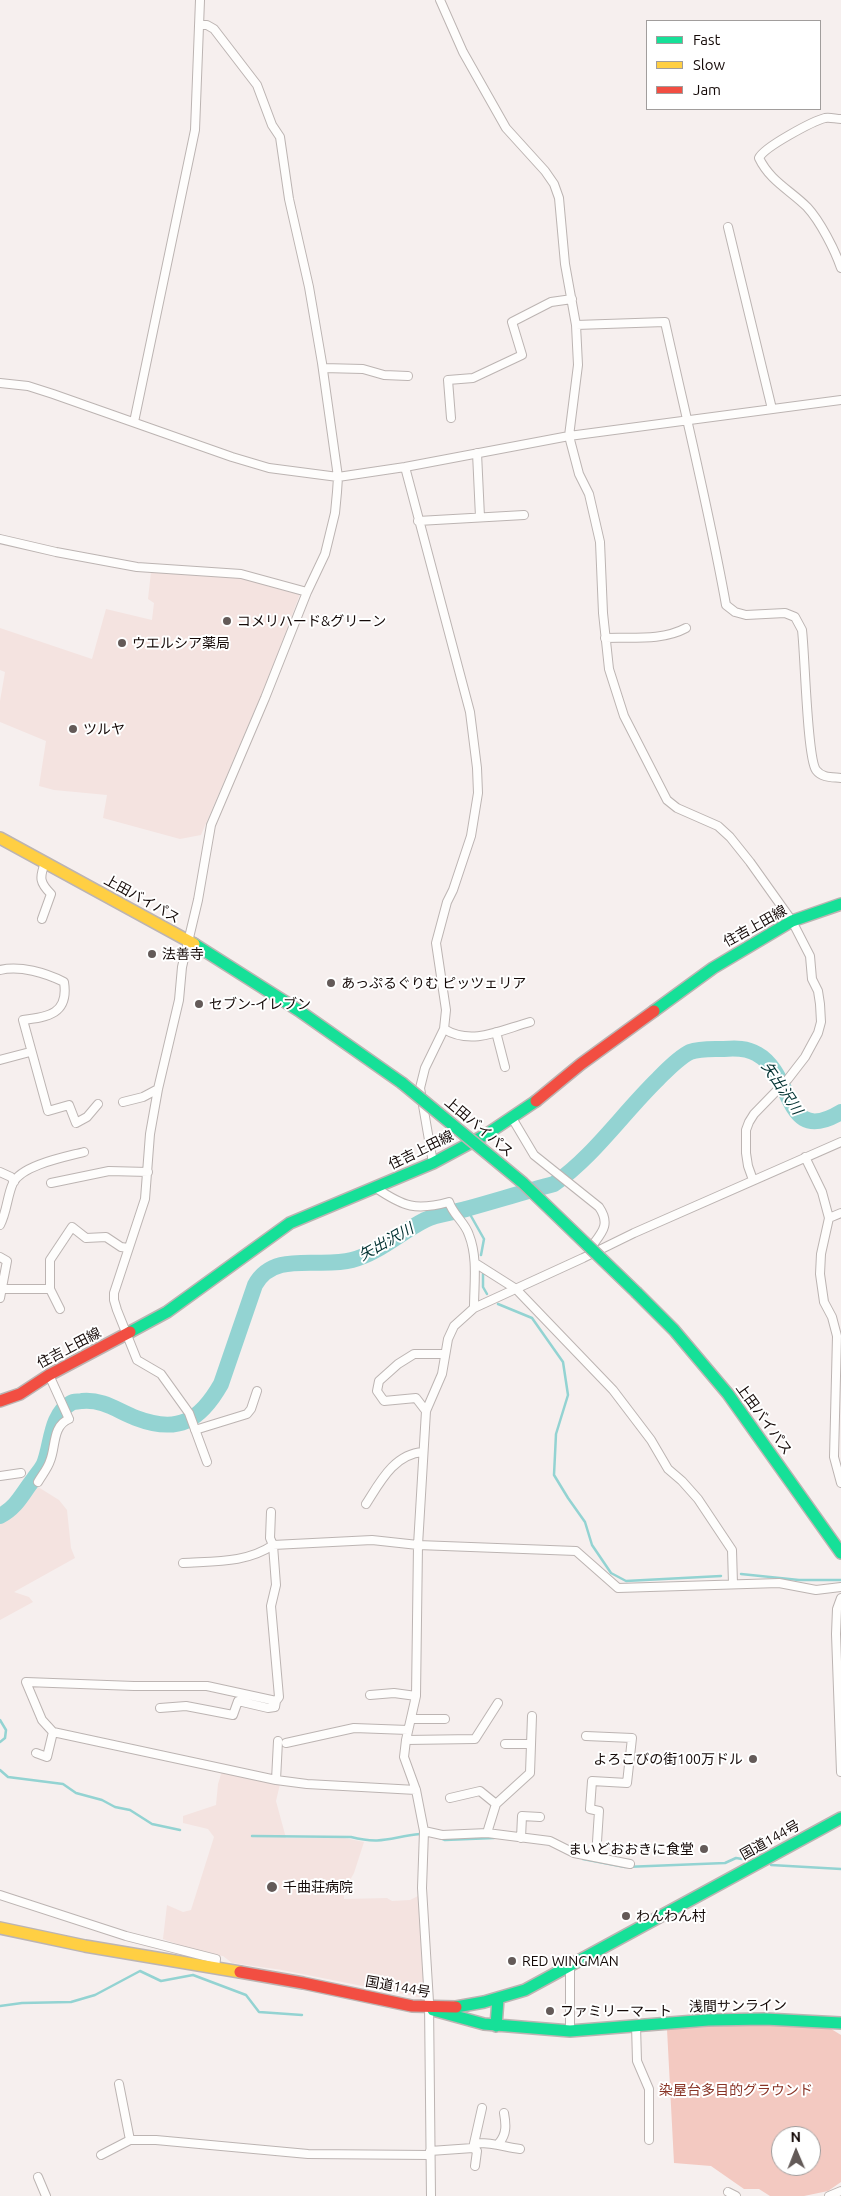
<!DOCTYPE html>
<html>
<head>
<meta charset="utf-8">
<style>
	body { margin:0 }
	#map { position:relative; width:841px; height:2196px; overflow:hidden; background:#f6efee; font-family:Ubuntu,sans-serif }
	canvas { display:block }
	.legend { position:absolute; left:646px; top:20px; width:175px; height:90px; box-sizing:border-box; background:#fff; border:1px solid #a19d9c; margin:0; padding:6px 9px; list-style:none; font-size:15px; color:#140907 }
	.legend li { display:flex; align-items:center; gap:10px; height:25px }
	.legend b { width:25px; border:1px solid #a19d9c }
	.north { position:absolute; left:771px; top:2126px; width:50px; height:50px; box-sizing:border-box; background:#fff; border:1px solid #a19d9c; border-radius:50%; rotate:359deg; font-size:14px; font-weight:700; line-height:20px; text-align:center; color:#140907 }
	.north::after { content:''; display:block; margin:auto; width:18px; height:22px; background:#635a58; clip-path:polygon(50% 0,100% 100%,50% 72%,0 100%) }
</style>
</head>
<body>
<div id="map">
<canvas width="841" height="2196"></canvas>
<ul class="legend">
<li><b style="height:6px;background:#16e098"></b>Fast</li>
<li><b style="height:6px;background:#ffcf43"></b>Slow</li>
<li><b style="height:6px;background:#f24e42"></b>Jam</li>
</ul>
<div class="north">N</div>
</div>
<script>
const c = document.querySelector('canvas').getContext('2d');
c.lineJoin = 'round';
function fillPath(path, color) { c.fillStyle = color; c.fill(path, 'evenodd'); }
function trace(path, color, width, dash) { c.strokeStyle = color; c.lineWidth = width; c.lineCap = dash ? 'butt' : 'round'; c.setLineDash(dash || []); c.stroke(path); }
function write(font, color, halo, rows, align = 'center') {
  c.font = font + ' Ubuntu,"Noto Sans JP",sans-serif'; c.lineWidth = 4; c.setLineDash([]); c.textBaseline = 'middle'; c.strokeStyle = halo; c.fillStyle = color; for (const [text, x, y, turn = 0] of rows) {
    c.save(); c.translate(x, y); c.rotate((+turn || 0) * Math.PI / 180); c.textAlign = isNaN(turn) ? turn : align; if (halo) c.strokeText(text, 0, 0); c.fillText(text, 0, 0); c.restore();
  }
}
fillPath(new Path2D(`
	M151,572L237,576L300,594L268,679L201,835L180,839L103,818L107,795L54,790L39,786L46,741L0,722V701L5,672L0,670V628L92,659L106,609L152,620L154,603L148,599Z
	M35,1485L59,1500L67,1510L71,1548L75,1558L14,1592L29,1597L33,1602L0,1620V1521L22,1505Z
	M222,1771L280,1784L276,1801L286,1838H345L364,1842L354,1873L344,1891V1899L387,1898L392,1901L410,1900L418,1896L420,1897L425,1996L423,1998L282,1970L232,1963L223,1956L207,1955L163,1939L167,1905L183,1912L191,1910L214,1837L208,1829L183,1823V1816L216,1805L218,1784Z`), '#f4e3e0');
fillPath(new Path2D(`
	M768,2024L828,2027L841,2035V2182L828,2191L804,2196H770L759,2189H744L711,2166L674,2163L667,2029ZM781,2136H811V2166H781Z`), '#f3c9c1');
trace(new Path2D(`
	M467,1209L484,1239L481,1255
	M483,1274V1287L487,1294
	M498,1304L532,1318L563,1362L568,1395L556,1434L554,1475L568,1498L585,1522L592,1545L611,1573L626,1581L721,1576
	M741,1574L799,1580H841
	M0,1720L6,1730L5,1738L0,1742
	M0,1770L8,1777L63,1784L76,1793L102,1800L115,1807L130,1810L152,1824L180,1830
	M252,1836L351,1837C382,1845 391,1837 420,1834
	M440,1838L445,1840L494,1838
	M583,1859L625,1867L725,1863L736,1858L742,1859
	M771,1865L841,1869
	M0,2006L22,2003L71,2002L95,1995L140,1971L161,1981L193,1975L246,1995L259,2012L302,2015`), '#93d3d2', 2.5);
trace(new Path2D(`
	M0,1516C17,1507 22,1494 33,1480C36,1475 41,1470 44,1464C52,1444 50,1415 71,1403C74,1401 79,1402 82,1401C103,1399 118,1411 136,1418C178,1434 200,1421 221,1384L255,1285C274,1250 320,1269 352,1260C379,1253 401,1232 425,1220C437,1214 453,1213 466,1209C495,1201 524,1192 554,1184C594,1156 623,1113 658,1079C668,1069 678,1058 690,1052C700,1048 714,1049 724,1049C736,1048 747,1048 757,1054C795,1075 783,1147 841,1112`), '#93d3d2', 16);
const street = new Path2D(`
	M440,0L463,52L506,128L545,171L554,184L559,198L565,264L576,325L578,365L569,436L579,474L589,494L600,542L603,613L609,669L624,716L667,800L677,808L718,826L730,837L750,862L792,921L810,956L812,979L818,991L820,1004L821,1022L818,1033L805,1057L788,1079L754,1114L749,1122L746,1130V1153L748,1166L753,1180
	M199,25H207L214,29L257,85L272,125L280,137L289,199L309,287L322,363L338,477L337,492L335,513L325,554L307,592L265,698L211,825L198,900L182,967L179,1000L158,1089L150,1134L145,1199L114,1293V1300L117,1310L137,1360L161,1374L189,1413L207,1462
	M841,119C836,119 830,117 825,118C813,121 764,147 759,158C770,181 790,190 807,207C820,221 835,250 841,268
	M728,227L772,409
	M576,325L665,322C686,417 709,510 726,605L735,612L746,615L785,613L795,617L802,630C805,654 807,757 816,770C822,778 832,777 841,778
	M323,368L363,369L384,375L408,376
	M0,383L28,386L53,394L232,457L269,468L338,477L405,467L569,436L841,400
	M451,418L448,380L473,378L522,355L512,322L551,302L572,299
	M134,422L195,130L200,0
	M477,453L480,517
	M405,467L470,712L477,768L478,793L471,836L453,890L447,902L436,943L446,1010L444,1029L425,1068L420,1088L433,1163
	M418,521L524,515
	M0,539L56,552L137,567L241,574L307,592
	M605,638C632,637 662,641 686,628
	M42,919L51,894C40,883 39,878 45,863
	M0,970C20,965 46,973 64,982C69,1014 48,1017 23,1020L48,1111L69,1105L76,1123L87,1117L98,1104
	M444,1029C472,1046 501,1030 530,1022
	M496,1032L505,1067
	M0,1060L30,1052
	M123,1102L143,1097L158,1089
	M512,1118L534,1155L599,1207C612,1226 600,1234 589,1250
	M805,1157L822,1192L829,1218L821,1254L820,1274L824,1302L832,1317L837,1336L834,1457L841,1483
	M0,1172L11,1177L14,1182
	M51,1183L109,1171L148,1172
	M376,1188C404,1207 416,1211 449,1202C453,1215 465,1222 469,1235C478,1258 474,1284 474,1308
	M829,1218L841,1213
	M0,1225C7,1212 7,1196 13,1183C22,1165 65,1157 84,1152
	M0,1257L7,1261L0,1298
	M475,1263L516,1289L613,1390L651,1440L668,1469L682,1481L698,1499L732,1550L733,1584
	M1,1289H50V1260L72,1227L86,1238L106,1237L121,1247L128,1248
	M50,1289L60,1309
	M426,1411L416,1398L384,1401L377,1391L379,1381L398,1364L414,1354H444
	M195,1430L247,1414L251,1409L257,1391
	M0,1476L21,1473
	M38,1482C42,1475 48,1468 50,1461C56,1447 52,1426 69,1419L49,1375
	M366,1504C380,1482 394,1454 423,1452
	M271,1512L270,1538L273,1545L276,1585L271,1606L279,1697L276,1701L207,1686H134L26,1682L42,1720L53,1732L276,1780L307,1784L416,1790
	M183,1563C214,1561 247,1563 273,1545L372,1540L418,1545L576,1551L618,1588L779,1583L816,1590L841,1587
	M841,1598L837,1609L836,1634L841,1772
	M370,1695L394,1693L416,1696
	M160,1708L186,1706L233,1715L238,1701L268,1708L275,1707L276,1701
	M411,1719H445
	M586,1736L632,1738L627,1783L592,1781L590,1809L599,1811L596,1857
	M406,1740L475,1739L498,1703
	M286,1743L354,1728L408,1730
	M505,1744H531
	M36,1753L47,1757L53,1732
	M276,1780L278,1741
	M450,1798L480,1791L496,1804
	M424,1831L442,1835L487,1833L550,1841L574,1853L630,1864
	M487,1833L496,1804L530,1773L532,1716
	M521,1838L522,1816L540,1817
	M0,1895L126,1936L216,1959L215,1967
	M636,2025L637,2061L649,2089V2140
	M570,2031V1966
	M119,2084L130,2140
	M499,2143C507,2134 506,2124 504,2113
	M430,2151L473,2148L482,2108
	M101,2155L130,2140H156L308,2154L430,2155
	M475,2166L477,2151L473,2148L479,2143C494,2143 505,2147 520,2149
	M38,2177L46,2196
	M728,2192L736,2196
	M431,2196L429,2002L422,1888L424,1831L416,1790L404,1757L406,1740L416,1696L418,1545L426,1411L442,1374L448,1339L454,1326L474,1308L583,1258L634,1233L841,1142
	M829,2196L841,2191`);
const fast = new Path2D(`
	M194,944L298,1010L402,1083
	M654,1011L713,968L792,921L841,904
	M637,1293L674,1330L728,1394L841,1553
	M130,1332L167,1312L290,1223L433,1163L487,1134L536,1101
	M456,2007L484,2002L525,1990L841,1818
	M433,2010L484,2024L570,2031L708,2020L765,2019L841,2023
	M496,2026L498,1999`);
const slow = new Path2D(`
	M0,838L194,944
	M0,1928L85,1946L240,1972`);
const jam = new Path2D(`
	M536,1101L581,1064L654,1011
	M0,1401L20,1394L49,1375L130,1332
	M240,1972L303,1983L412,2006L456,2007`);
trace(street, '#bcb4b2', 10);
trace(fast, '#bcb4b2', 14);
trace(slow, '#bcb4b2', 14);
trace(jam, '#bcb4b2', 14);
trace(street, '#fefdfc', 8);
trace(fast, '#16e098', 11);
trace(slow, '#ffcf43', 11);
trace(jam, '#f24e42', 11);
const fastBridge = new Path2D(`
	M402,1083L523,1183L637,1293`);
trace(fastBridge, '#bcb4b2', 14, []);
trace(fastBridge, '#16e098', 11);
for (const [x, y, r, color] of [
	[227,621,5,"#635a58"],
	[122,643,5,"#635a58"],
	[73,729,5,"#635a58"],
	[152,954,5,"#635a58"],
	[331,983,5,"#635a58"],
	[199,1004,5,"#635a58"],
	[753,1759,5,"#635a58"],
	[704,1849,5,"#635a58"],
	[272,1887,6,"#635a58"],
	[626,1916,5,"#635a58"],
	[512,1961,5,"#635a58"],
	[550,2011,5,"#635a58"]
]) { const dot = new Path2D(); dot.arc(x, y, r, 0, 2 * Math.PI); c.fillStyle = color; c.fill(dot); trace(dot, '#fff', 2); }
write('14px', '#140907', '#fff', [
	["コメリハード&グリーン",237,621],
	["ウエルシア薬局",132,643],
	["ツルヤ",83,729],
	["法善寺",162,954],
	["あっぷるぐりむ ピッツェリア",341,983],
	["セブン-イレブン",209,1004],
	["よろこびの街100万ドル",743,1759,"right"],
	["まいどおおきに食堂",694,1849,"right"],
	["千曲荘病院",283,1887],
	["わんわん村",636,1916],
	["RED WINGMAN",522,1961],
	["ファミリーマート",560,2011]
], 'left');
write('14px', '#140907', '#fff', [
	["上田バイパス",142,899,29],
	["住吉上田線",755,926,-29],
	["上田バイパス",479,1127,40],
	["住吉上田線",421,1150,-26],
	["住吉上田線",69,1348,-28],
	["上田バイパス",764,1419,54],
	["国道144号",770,1840,-29],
	["国道144号",398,1987,10],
	["浅間サンライン",738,2006,-1]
]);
write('14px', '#893426', '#fff', [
	["染屋台多目的グラウンド",736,2090]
]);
write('italic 15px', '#023232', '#fff', [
	["矢出沢川",782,1088,56],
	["矢出沢川",386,1242,-29]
]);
</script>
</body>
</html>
